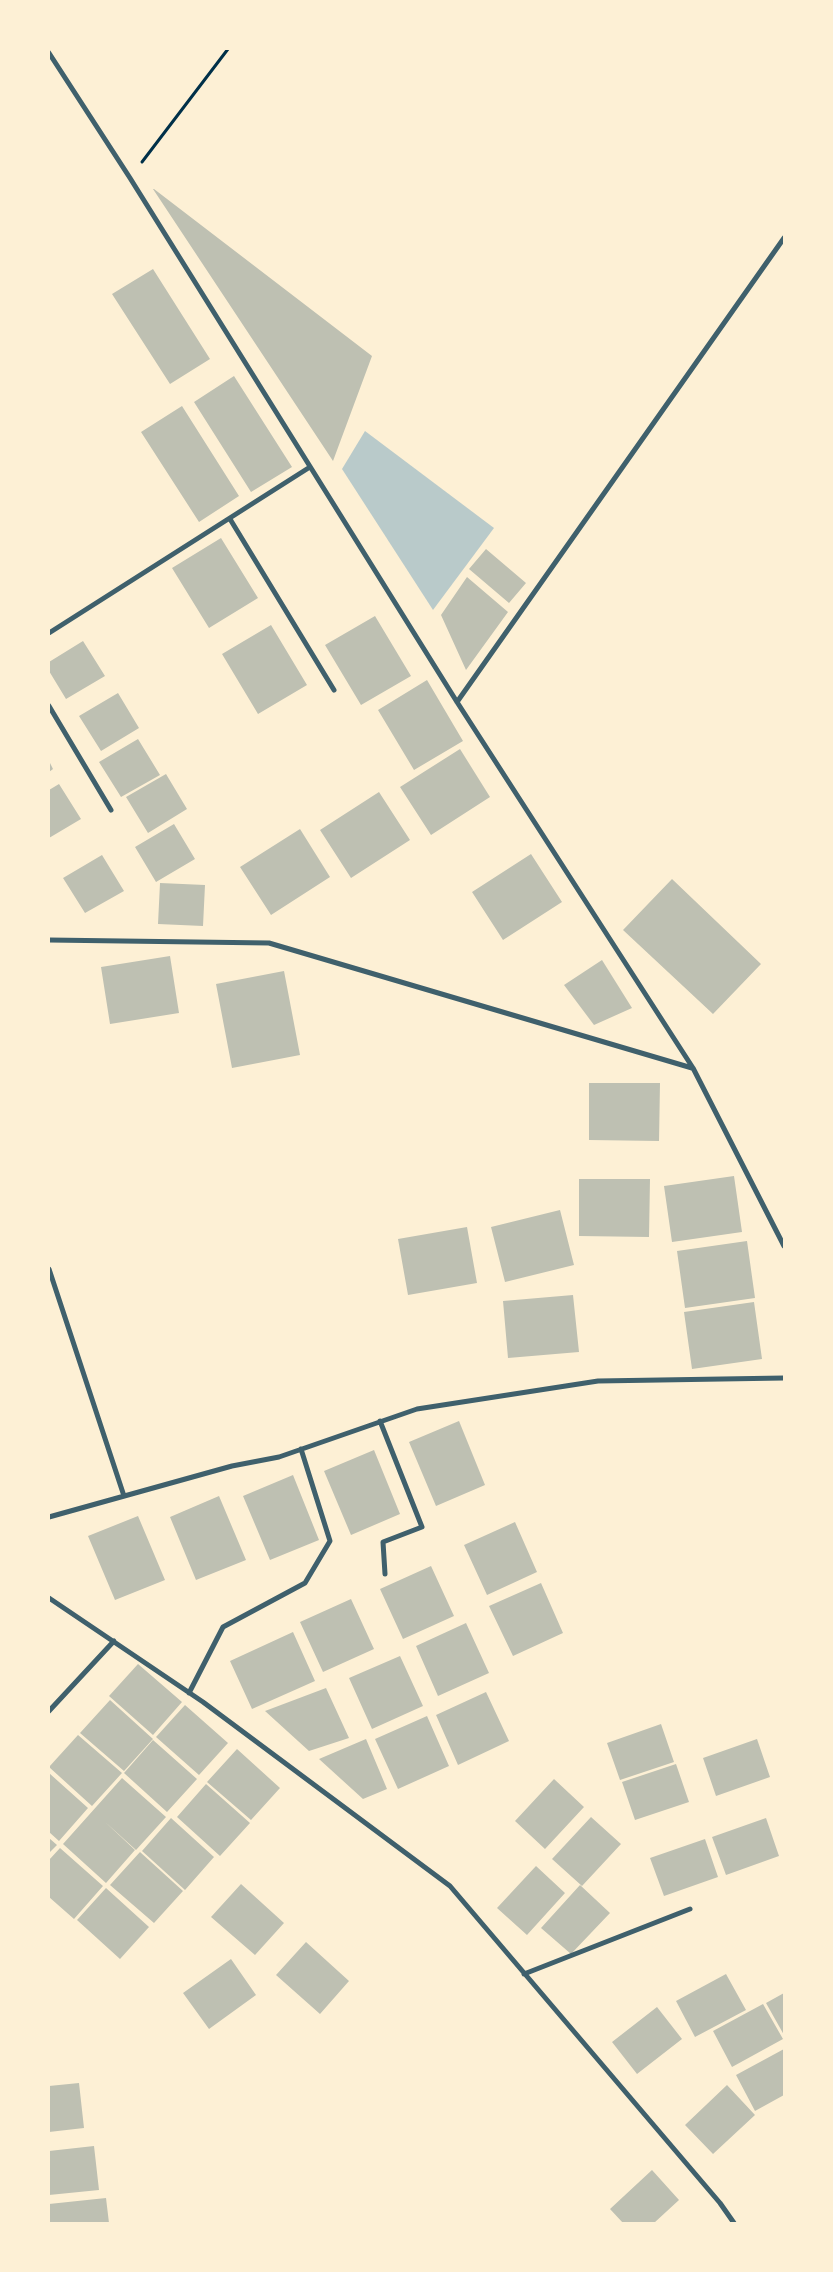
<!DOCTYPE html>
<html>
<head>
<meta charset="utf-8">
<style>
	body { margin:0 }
	#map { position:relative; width:833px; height:2272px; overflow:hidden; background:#fdf0d5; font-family:Poppins,sans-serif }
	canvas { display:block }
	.frame { position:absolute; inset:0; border:50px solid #fdf0d5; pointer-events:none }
</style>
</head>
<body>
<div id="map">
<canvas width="833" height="2272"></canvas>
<div class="frame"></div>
</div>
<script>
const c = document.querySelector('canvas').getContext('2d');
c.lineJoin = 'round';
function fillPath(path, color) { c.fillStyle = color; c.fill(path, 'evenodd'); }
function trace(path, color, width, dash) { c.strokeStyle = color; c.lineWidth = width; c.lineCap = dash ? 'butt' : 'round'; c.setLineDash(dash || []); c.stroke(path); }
fillPath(new Path2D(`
	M365,431L494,528L433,610L342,469Z`), '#b9caca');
fillPath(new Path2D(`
	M154,189L372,356L333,461L153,189Z
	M153,269L210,359L170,384L112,294Z
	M234,376L292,467L251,492L194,402Z
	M182,406L239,496L199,522L141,432Z
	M221,538L258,598L209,628L172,568Z
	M486,549L526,583L509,603L469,569Z
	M467,577L508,612L466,670L441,615Z
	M375,616L411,676L361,705L325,645Z
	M271,625L307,685L258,714L222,654Z
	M83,641L105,676L66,699L49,671V662Z
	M427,680L463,741L414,770L378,710Z
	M118,693L139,728L101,751L79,716Z
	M138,739L160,775L121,797L99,762Z
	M460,749L490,797L431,835L400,787Z
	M49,761L53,769L49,772Z
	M166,774L187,809L148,833L126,797Z
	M59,784L81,819L49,838V790Z
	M379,792L410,840L351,878L320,830Z
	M174,824L195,859L156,882L135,847Z
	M300,829L330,877L271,915L240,867Z
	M531,854L562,902L503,940L472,892Z
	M102,855L124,891L85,913L63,878Z
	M672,879L761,964L713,1014L623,930Z
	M160,883L205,885L203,926L158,924Z
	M170,956L179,1013L110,1024L101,967Z
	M602,960L632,1008L594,1025L564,985Z
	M284,971L300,1055L232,1068L216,984Z
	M589,1083H660L659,1141L589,1140Z
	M734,1176L742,1232L672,1242L664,1186Z
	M579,1179H650L649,1237L579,1236Z
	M560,1210L574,1265L505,1282L491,1227Z
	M467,1227L477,1283L408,1295L398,1239Z
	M747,1241L755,1298L685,1308L677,1251Z
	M573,1295L579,1352L508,1358L503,1301Z
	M754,1302L762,1359L692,1369L684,1312Z
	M459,1421L485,1485L436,1506L409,1442Z
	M374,1450L400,1514L351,1535L324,1471Z
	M293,1475L319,1540L270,1560L243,1496Z
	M219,1496L246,1560L196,1580L170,1517Z
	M138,1516L165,1580L115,1600L88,1536Z
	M515,1522L537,1572L487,1595L464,1545Z
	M431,1566L454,1616L403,1639L380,1589Z
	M541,1583L563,1633L513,1656L489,1606Z
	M351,1599L374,1649L323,1672L300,1622Z
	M466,1623L489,1673L438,1696L416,1646Z
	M293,1632L315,1681L252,1709L230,1661Z
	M400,1656L423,1706L372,1729L349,1678Z
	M138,1664L182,1702L153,1735L109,1696Z
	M326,1688L349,1738L309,1751L265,1711Z
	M486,1692L509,1741L458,1765L436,1715Z
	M110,1700L153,1739L124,1771L80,1733Z
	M185,1705L228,1743L199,1775L156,1737Z
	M427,1716L449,1766L398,1789L375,1739Z
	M661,1724L674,1762L620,1780L607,1743Z
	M78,1735L122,1773L92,1806L49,1767Z
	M366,1739L387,1789L363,1799L319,1759Z
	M757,1739L770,1777L716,1796L703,1758Z
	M153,1740L197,1779L167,1812L124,1773Z
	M237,1749L280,1788L251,1820L207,1782Z
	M676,1764L689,1802L635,1820L622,1782Z
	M49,1773L88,1808L59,1841L49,1832Z
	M122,1778L166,1817L136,1850L104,1821L135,1850L106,1883L63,1844Z
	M554,1779L584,1807L545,1849L515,1821Z
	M206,1784L250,1823L220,1856L177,1817Z
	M591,1817L621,1844L582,1886L552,1859Z
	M171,1818L214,1857L185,1890L142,1851Z
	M766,1818L779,1856L726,1875L712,1837Z
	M49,1838L57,1845L49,1853Z
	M705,1839L718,1877L664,1896L650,1858Z
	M60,1848L103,1886L74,1919L49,1897V1860Z
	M140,1852L183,1891L154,1923L110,1885Z
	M536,1866L565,1893L527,1935L497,1908Z
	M241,1884L284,1923L255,1955L211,1917Z
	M580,1885L610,1913L571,1954L541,1928Z
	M106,1888L149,1927L120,1959L77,1920Z
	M306,1942L349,1981L320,2014L276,1975Z
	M231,1959L256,1995L209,2029L183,1993Z
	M726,1974L746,2010L695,2037L676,2001Z
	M784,1993V2035L766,2003Z
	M763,2004L783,2039L732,2067L713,2031Z
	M657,2007L682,2039L637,2074L612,2042Z
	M784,2049V2095L755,2111L736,2075Z
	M79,2083L84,2128L49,2132V2086Z
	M727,2085L755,2115L713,2154L685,2125Z
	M94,2146L99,2190L49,2195V2151Z
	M652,2170L679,2200L654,2223H623L610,2209Z
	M106,2198L109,2223H50L49,2204Z`), '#bec0b2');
trace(new Path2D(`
	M142,162L228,49`), '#003049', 3);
trace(new Path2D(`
	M49,53L130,178L457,702L693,1068L784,1246
	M230,519L334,690
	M49,633L310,467
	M457,702L784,238
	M49,706L111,810
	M49,940L269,943L692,1068
	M49,1269L124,1496
	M380,1421L422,1527L383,1542L385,1574
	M49,1517L232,1466L279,1457L417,1409L598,1381L784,1378
	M49,1598L203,1702L450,1886L720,2203L734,2223
	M189,1693L223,1627L305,1583L330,1541L301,1449
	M49,1711L114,1641
	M524,1974L690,1909`), '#3f606c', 5);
</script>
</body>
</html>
